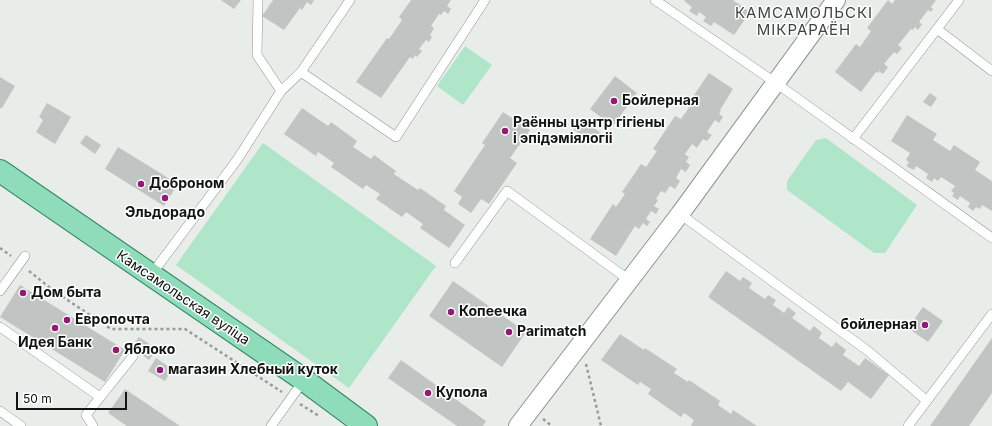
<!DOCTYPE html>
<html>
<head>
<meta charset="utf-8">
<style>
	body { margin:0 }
	#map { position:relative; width:992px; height:426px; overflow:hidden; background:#e9edea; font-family:Inter,sans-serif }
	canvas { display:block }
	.scale { position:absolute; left:16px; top:392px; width:111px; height:18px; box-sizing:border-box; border:2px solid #121313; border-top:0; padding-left:5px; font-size:12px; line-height:14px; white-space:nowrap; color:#121313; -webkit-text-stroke:3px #fff; paint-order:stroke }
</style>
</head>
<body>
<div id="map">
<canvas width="992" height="426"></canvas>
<div class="scale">50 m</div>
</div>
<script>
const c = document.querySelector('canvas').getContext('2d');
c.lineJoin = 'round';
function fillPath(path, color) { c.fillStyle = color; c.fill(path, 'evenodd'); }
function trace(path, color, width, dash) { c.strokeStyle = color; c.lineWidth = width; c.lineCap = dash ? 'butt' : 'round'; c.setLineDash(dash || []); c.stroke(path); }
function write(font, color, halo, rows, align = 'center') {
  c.font = font + ' Inter,sans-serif'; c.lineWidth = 3; c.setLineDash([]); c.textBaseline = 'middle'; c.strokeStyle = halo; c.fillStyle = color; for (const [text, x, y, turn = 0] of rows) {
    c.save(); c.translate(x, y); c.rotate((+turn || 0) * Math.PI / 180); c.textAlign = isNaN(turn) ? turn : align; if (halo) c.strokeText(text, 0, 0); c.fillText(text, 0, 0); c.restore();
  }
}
fillPath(new Path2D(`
	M465,46L492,65L463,105L437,86Z
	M826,138L917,205L885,253H874L787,190V181L816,140Z
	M263,143L436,266L349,388L176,265Z`), '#afe5c8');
fillPath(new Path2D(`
	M221,0H241L234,9Z
	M273,0H314L311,5L307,2L302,10L300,8L284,30L262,16Z
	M411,0H451L447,6L451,9L448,14L444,11L441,15L439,14L431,26L434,28L430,35L432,37L429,42L426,40L419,49L422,51L417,57L415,55L413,59L410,57L381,98L356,82L387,38L389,39L402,20L399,17Z
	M685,0H733L750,12L734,35L714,22L711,26L703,21L706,17L699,12L697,16L689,11L692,7L684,1Z
	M888,0L892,4L895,0H936L931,7L933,9L931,12L928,10L919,22L922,24L918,30L915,27L913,30L911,29L898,45L902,48L897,54L894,52L884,64L888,67L883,74L879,71L878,73L876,72L861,92L835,72L856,44L860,47L871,31L867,28Z
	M709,73L733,89L720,110L721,111L719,114L723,117L719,123L715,120L707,132L712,135L707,141L703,139L697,148L692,144L685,154L689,157L686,162L690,165L686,172L681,169L676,178L680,181L675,189L670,186L665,193L661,191L656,199L658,200L654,206L659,209L656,214L651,211L646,219L650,222L647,226L643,223L639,229L635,226L616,256L590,239L613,204L616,207L625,194L622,192L641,164L646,167L657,151L653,149L675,116L681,119L690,106L688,104Z
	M615,76L637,93L613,126L590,109Z
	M0,77L15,86L2,108H0Z
	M930,93L937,98L931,107L923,102Z
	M47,103L71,117L55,144L36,132L43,120L39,117Z
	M302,108L328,126L331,122L357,141L353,147L371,159L374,155L396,171L394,174L418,190L420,188L446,206L444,210L465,225L449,248L420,228L423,224L406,212L402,217L376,199L380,194L366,185L363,189L331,167L334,163L318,152L316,156L284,134Z
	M503,112L530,130L510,158L517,163L489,204L481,199L471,213L458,204L462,197L454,191L485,145L482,143Z
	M907,115L937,134L933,140L950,151L954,145L980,162L975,170L992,181V211L982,205L980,209L976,207L973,211L968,207L970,203L960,196L958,200L952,196L954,193L951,191L955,186L941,177L938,181L934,178L932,182L926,178L928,174L916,166L914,170L906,166L909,162L906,160L910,153L891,141Z
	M581,119L601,133L593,144L573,129Z
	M86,135L101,145L95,154L80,143Z
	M118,147L178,184L164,206L105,169Z
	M726,271L740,281L743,277L752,283L749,288L765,299L768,295L776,300L773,305L784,313L788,307L796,313L792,318L810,331L814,326L822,333L819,338L832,347L836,342L846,350L843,355L859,366L865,358L889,375L871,399L848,382L841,391L708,297Z
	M453,281L526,332L502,367L429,316Z
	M20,285L125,350L105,382L0,317Z
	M923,307L943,321L928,342L908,328Z
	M620,334L644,350L645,348L677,369L674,373L688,382L689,380L720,401L718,405L731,414L733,410L757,426H692L691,425L694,420L684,413L681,417L648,394L651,389L640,382L638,385L601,360Z
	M139,337L157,349L149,360L131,347Z
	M992,338V393L969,426H930Z
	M156,358L172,369L165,381L148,371Z
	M401,360L486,421L483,426H457L388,378Z
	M125,389L180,426H127L108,413Z`), '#c0c4c2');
const service = new Path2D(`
	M258,0L257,55L281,91
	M655,0L776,83L992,238
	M937,29L992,71
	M301,72L396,137L485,0
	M853,139L959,0
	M680,214L868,351L926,400
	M455,263L507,191L629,280
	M151,275L237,160L281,91L301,72L350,0
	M0,291L25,256
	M0,327L100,397
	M0,411L21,426
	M93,426L86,415L133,356
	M271,426L304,380
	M908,426L992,314`);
const minor = new Path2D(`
	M518,426L680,214L836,0`);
const primary = new Path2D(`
	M0,171L304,380L366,426`);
trace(service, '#8f9391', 10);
trace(minor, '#8f9391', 20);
trace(primary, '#318762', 24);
trace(new Path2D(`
	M0,248L11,256
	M29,271L54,291L111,329H185L282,392
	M586,364L601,426
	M300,404L319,416
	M543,419L552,426`), '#989b99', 2.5, [3, 3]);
trace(service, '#fff', 9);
trace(minor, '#fff', 18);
trace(primary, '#8edcba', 22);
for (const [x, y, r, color] of [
	[614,101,4,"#931975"],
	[505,131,4,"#931975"],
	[141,184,4,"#931975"],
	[165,198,4,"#931975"],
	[23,293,4,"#931975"],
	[451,312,4,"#931975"],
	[67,320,4,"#931975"],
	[925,325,4,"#931975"],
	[55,328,4,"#931975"],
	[509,332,4,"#931975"],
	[116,350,4,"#931975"],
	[160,370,4,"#931975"],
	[428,393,4,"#931975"]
]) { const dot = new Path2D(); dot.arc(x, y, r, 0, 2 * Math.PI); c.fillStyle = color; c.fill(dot); trace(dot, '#fff', 1.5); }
write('bold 14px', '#121313', '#fff', [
	["Бойлерная",622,101],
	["Раённы цэнтр гігіены",513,123],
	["і эпідэміялогіі",513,139],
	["Доброном",149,184],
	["Эльдорадо",165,213,"center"],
	["Дом быта",31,293],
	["Копеечка",459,312],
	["Европочта",75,320],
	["бойлерная",917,325,"right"],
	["Parimatch",517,332],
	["Идея Банк",55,343,"center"],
	["Яблоко",124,350],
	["магазин Хлебный куток",168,370],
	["Купола",436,393]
], 'left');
write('14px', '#121313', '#fff', [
	["Камсамольская вуліца",183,298,34]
]);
c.letterSpacing = '1px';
write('15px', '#404341', '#fff', [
	["КАМСАМОЛЬСКІ",804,13],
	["МІКРАРАЁН",804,30]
]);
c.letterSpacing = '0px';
</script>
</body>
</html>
